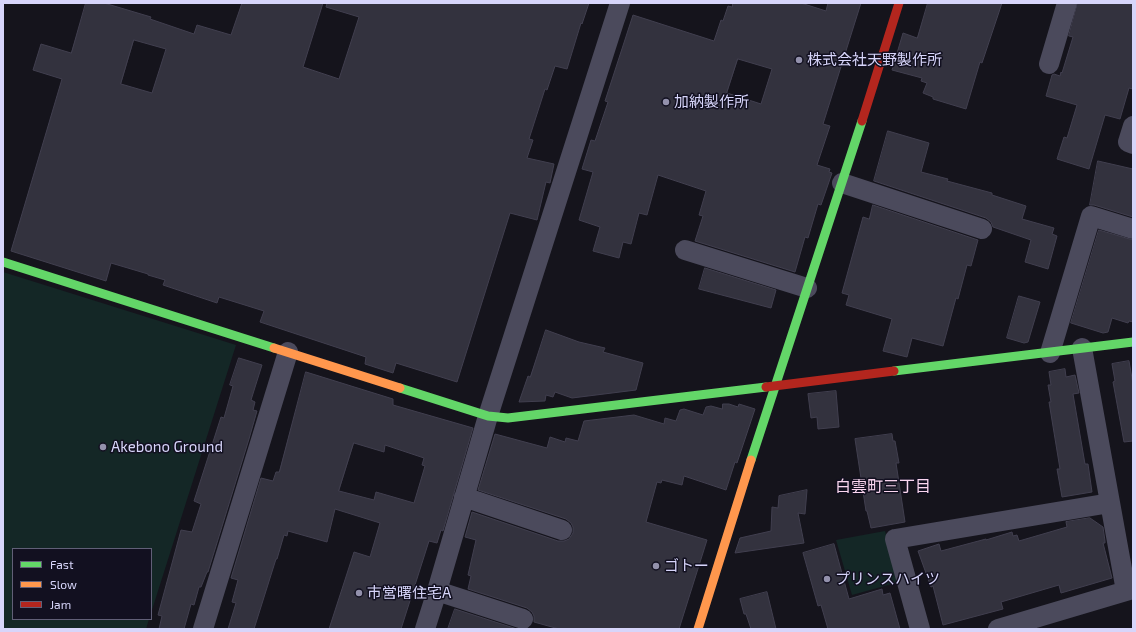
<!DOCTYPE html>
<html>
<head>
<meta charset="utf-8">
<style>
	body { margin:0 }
	#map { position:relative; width:1136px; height:632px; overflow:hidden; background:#15141c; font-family:"Exo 2",sans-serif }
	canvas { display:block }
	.frame { position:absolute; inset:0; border:4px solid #d7d5fa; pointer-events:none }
	.legend { position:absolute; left:12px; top:548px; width:140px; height:72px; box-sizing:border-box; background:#121020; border:1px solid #615f77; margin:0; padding:5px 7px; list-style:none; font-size:12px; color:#d7d5fa }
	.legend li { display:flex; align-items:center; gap:8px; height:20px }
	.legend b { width:20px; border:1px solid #615f77 }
</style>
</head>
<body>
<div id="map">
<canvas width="1136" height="632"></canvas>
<div class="frame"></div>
<ul class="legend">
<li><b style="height:5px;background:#63d668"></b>Fast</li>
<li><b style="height:5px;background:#ff974d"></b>Slow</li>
<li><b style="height:5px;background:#b3261e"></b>Jam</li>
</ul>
</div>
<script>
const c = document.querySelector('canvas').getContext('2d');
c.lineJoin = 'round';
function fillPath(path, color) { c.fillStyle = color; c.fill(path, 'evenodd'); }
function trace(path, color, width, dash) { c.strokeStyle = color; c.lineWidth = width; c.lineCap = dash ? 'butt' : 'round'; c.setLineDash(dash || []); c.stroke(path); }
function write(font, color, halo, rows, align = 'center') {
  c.font = font + ' "Exo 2","Noto Sans JP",sans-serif'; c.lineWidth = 3; c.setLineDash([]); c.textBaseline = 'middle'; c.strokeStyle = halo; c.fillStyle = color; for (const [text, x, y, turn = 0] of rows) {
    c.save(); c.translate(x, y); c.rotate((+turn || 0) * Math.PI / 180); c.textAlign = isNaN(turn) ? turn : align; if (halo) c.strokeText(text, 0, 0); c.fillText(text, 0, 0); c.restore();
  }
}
fillPath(new Path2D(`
	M3,272L236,345L151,613V549H13V619H149L146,629H3Z
	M885,531L899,582L852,595L836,540Z`), '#142726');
const building = new Path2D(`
	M86,3H104L151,17L150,19L194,34L197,25L231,35L242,3H323L303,67L339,79L359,17L326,7L327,3H589L582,24L581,23L567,69L555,66L547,90L545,89L529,139L533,140L527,158L554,164L550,183L546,182L537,220L510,213L457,382L396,363L393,373L365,364L366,357L260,322L264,311L219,297L217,303L163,285L165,280L148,275V274L111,263L106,281L11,251L62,79L33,70L41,44L71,53ZM134,40L166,49L152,93L121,84Z
	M733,3H801L826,11L828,3H861L823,124L830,126L817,165L830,169L829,172L832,173L821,205L818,204L808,238L805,237L795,272L695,241L703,216L699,215L706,191L658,175L647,215L639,213L631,244L623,242L619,258L593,251L600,227L579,220L593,172L582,169L591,140L595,141L608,102L605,101L633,15L714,41L721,20L723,21L728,6L732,7ZM738,59L772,69L761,104L727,93Z
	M928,3H1002L982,63L980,62L966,109L933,99V97L923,93L927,83L921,81L922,78L892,70L903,33L917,38Z
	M1078,3H1133V89L1129,88L1120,119L1105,115L1089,169L1057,159L1064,137L1067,138L1077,105L1046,96L1052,75L1054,74L1060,76L1061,72L1062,73L1073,37L1069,36Z
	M888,131L929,143L921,172L948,179L947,181L992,193V195L1026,206L1022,219L1054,228L1052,234L1057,236L1048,269L1025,262L1031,240L993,227L991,222L986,218L874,181Z
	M1098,161L1133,169V217L1094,205H1090Z
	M873,205L978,240L971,266L967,265L958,299L956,298L943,346L912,338L907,357L883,351L892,319L846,305L849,295L842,293L863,217L869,219Z
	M1099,230L1133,240V322L1129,321L1128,323L1112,318L1108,332L1103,333L1071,323Z
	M705,268L776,290L771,308L699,289Z
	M1019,296L1040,302L1028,342L1024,343L1007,338Z
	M546,330L579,342L605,348L603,352L643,363L636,390L572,398L555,392L553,397L546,395L545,401L519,402L528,376L530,377Z
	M239,358L262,365L251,400L255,402L253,410L257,411L249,439L208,572H207L201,587H199L194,605L191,604L184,629H159L162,616L158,615L181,530L192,532L201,504L194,501L221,417L224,418L233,386L230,385Z
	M1129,361L1133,384V441L1124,442L1113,382L1115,381L1112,364Z
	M1065,369L1066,377L1075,375L1079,393L1073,394L1085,464H1088L1092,492L1062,497L1057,469H1060L1049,402H1051L1048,385H1051L1049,372Z
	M306,372L393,399V405L473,428L443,531L441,530L437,543L429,541L401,629H329L354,552L370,557L380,523L335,509L327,542L288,531L287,536L284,535L277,559H276L254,629H228L236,603L232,602L238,580L231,578L261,478L273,481L276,472H279ZM354,443L384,452L385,445L424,458L422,465L425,466L414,503L376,492L374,500L339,491Z
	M836,391L839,427L818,429L817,417L811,418L808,394Z
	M723,404H729L738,407L739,404L755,409L737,463L735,462L726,490L684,476L682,485L662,480L661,483L657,482L646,522L707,540L679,629H559L534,622V616L532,612L527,608L468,589L471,576L468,575L476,540L465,537L472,512L558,541H564L569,539L573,533V527L571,523L566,519L478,490L495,434L547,448L550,437L565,442L566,438L578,441L584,421L634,415L664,424L665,418L676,421L680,410L684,409L703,415L706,407L711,406L722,409Z
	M892,434L893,441H895L899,463H896L905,522L871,528L867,511H866L855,439Z
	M807,490L805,514L798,513L804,543L735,553L740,538L771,531L772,507L778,508L779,496Z
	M1090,518L1103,527L1105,541V543H1103L1112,578L1061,593L1059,585L1001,602L1003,609L943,625L933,586L931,587L918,551L939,544L941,551L986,539V540L1012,532L1013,536L1017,535L1019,541L1067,527L1066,522Z
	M834,544L849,599L882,589L883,595L890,593L900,629H828L821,605L818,606L803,553Z
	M767,592L776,629H751L746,614H744L740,599Z
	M455,609L517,629H448Z`);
fillPath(building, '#33323e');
trace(building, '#413f4f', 1);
trace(new Path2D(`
	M1049,64L1067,3
	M1133,126L1128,142L1133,144
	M842,183L982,229
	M685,250L807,288
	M1082,348L1126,591
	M1050,353L1091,216L1133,229
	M464,497L562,530
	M437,591L523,619
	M203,629L288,352
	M425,629L437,591L488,416L620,3
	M920,629L895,539L1110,503
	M998,629L1133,589`), '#4b4a5c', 20);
trace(new Path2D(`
	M3,262L274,348
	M894,371L1133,342
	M400,388L488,416L508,418L766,387
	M751,460L862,121`), '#63d668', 9);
trace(new Path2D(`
	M274,348L400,388
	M698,629L751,460`), '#ff974d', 9);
trace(new Path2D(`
	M862,121L899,3
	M766,387L894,371`), '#b3261e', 9);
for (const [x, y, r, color] of [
	[799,60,4,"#9391ac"],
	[666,102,4,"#9391ac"],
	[103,447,4,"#9391ac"],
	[656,566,4,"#9391ac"],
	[827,579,4,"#9391ac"],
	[359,593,4,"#9391ac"]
]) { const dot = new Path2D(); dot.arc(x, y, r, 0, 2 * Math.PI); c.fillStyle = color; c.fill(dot); trace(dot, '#121020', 1.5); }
write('15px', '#d7d5fa', '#121020', [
	["株式会社天野製作所",807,60],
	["加納製作所",674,102],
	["Akebono Ground",111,447],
	["ゴトー",664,566],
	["プリンスハイツ",835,579],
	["市営曙住宅A",367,593]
], 'left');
write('16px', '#fad6ef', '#121020', [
	["白雲町三丁目",883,487]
]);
</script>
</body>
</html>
